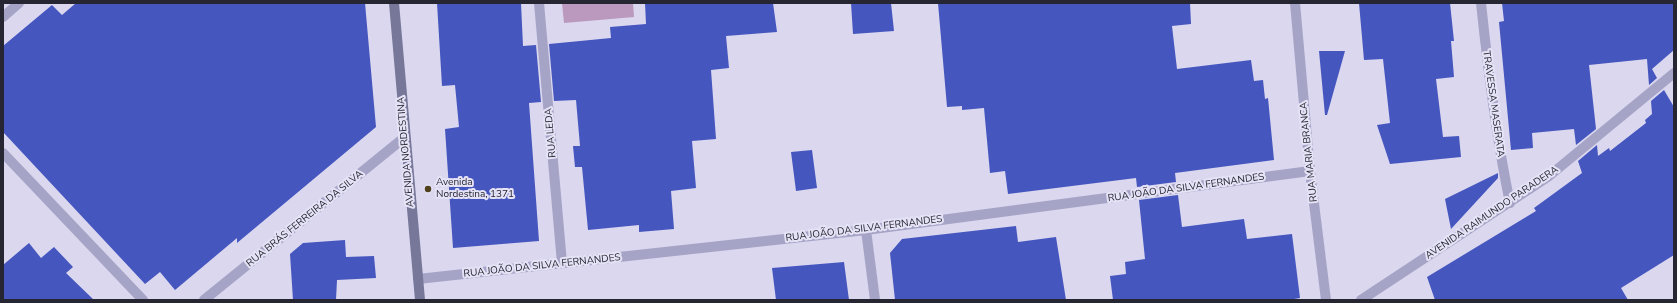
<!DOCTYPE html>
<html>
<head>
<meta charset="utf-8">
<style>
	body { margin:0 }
	#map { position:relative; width:1677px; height:303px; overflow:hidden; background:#dad7ef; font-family:"Nunito Sans",sans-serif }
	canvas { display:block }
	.frame { position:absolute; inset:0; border:4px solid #252632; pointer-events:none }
</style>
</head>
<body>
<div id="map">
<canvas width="1677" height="303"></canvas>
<div class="frame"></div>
</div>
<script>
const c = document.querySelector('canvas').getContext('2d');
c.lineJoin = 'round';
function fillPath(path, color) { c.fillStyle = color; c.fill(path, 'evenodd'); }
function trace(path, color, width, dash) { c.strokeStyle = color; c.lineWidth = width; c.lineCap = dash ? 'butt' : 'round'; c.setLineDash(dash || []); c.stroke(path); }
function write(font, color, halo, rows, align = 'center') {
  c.font = font + ' "Nunito Sans",sans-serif'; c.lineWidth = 4; c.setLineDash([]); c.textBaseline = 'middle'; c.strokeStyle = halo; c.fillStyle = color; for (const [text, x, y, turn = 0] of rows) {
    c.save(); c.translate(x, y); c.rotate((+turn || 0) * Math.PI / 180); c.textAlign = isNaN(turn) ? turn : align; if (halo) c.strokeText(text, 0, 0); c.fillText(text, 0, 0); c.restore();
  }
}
fillPath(new Path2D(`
	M562,3H633L634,17L564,23Z`), '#bb98bd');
fillPath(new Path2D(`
	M76,3H365L376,127L237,243V238L175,290L160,272L145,284L3,132V46L52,5L62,15Z
	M437,3H521L523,46L536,45L541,102L529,103L539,241L453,248L445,129L459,127L455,85L442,86Z
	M645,3H773L777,32L726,36L729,68L711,70L716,139L692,141L696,188L671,191L674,229L639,232V225L588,230L582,167H575L573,146H580L576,100L554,101L549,44L611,38L610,27L646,24Z
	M851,3H891L894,31L853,34Z
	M938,3H1190L1191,24L1172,26L1177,69L1251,60L1254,81L1263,80L1265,99L1268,98L1274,160L1175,173L1176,182L1137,187L1136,178L1008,194L1005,171L990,173L984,108L962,110V106L947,107Z
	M1359,3H1450L1454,41H1451L1454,77L1436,79L1443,137L1459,136L1461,157L1390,164L1377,125L1390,123L1383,59L1364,60Z
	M1502,3H1674V50L1652,69L1657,78L1649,85L1647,59L1589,65L1596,129L1576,145L1574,129L1532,133L1533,148L1511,150L1499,22L1504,21Z
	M1319,51H1345L1327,115H1325Z
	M1664,90L1674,107V255L1621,288L1628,300H1435L1427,277L1536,211L1534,208L1582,173L1578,161L1597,145L1598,156L1609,148L1610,151L1646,123L1645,120L1652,114L1651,101Z
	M812,150L817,188L796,191L791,152Z
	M1498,173V178L1451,229L1445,199Z
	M1178,195L1182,227L1244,219L1247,239L1292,234L1300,298L1288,300H1113L1110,276L1126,274L1125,262L1145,259L1139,200Z
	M1016,226L1018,242L1056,237L1066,300H895L890,253L902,239Z
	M345,240L346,257L374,256L376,278L337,280L336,300H293L290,254L303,243Z
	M29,243L41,258L54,247L73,267L66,273L94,300H3V265Z
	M844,262L849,300H776L772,268Z`), '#4556bf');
trace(new Path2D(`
	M539,3L562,263
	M1295,3L1310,171L1326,300
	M1481,3C1488,70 1496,137 1510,203
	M3,17L19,3
	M3,153L143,300
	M866,230L875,300
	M418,279L866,230L1310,171
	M204,300L405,137
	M1361,300L1549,176L1674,73`), '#a6a4c6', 10);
trace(new Path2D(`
	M394,3L420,300`), '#767799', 10);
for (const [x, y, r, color] of [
	[428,189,4,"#50401e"]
]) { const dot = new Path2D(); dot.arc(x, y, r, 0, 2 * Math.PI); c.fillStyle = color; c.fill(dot); trace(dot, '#e6e3f7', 1.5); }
write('10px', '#252632', '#e6e3f7', [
	["TRAVESSA MASERATA",1493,104,82],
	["RUA LEDA",551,133,-95],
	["AVENIDA NORDESTINA",406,152,-95],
	["RUA MARIA BRANCA",1309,152,-96],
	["RUA JOÃO DA SILVA FERNANDES",1186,188,-8],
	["AVENIDA RAIMUNDO PARADERA",1492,213,-34],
	["RUA BRÁS FERREIRA DA SILVA",305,219,-39],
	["RUA JOÃO DA SILVA FERNANDES",864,229,-7],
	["RUA JOÃO DA SILVA FERNANDES",542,266,-6]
]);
write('10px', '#252632', '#e6e3f7', [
	["Avenida",436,183],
	["Nordestina, 1371",436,195]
], 'left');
</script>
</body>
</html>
